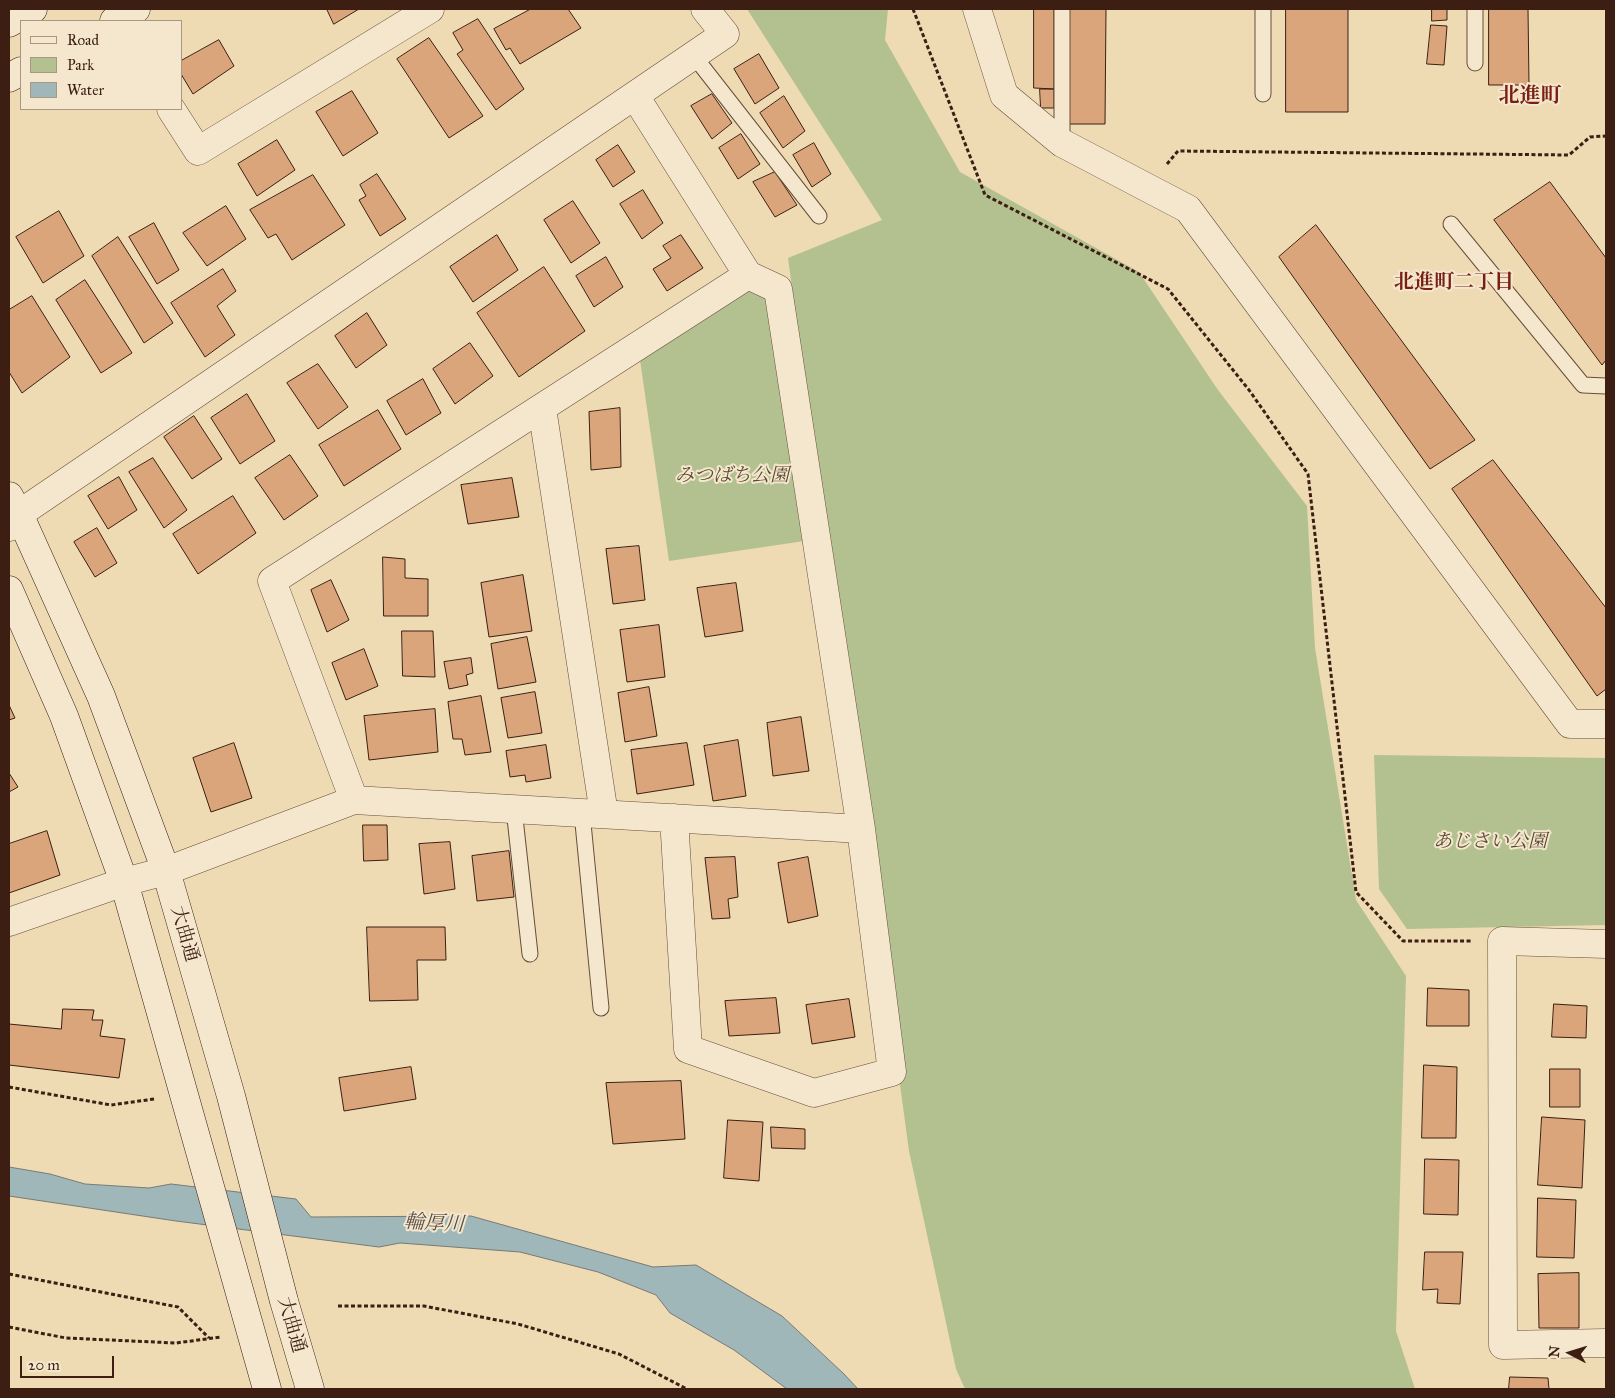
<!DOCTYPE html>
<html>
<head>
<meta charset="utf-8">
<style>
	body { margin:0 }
	#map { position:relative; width:1615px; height:1398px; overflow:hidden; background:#eedab3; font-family:"IM FELL Great Primer",serif }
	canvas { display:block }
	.frame { position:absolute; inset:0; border:10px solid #3c1f12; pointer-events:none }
	.legend { position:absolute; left:20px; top:20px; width:162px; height:90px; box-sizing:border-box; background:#f4e7ce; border:1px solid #aa9783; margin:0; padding:6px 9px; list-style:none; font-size:15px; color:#3c1f12 }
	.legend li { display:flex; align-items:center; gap:10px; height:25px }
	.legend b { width:25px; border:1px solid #aa9783 }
	.north { position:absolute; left:1545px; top:1328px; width:50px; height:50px; -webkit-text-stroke:4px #f4e7ce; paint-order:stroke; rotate:275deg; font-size:14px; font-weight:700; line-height:20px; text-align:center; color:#3c1f12 }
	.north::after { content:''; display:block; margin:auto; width:18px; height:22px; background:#3c1f12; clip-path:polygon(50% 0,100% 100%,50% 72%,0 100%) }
	.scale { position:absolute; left:20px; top:1356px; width:94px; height:22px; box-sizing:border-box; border:2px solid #3c1f12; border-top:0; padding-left:6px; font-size:15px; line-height:18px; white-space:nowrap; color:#3c1f12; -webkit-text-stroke:4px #f4e7ce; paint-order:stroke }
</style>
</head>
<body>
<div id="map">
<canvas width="1615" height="1398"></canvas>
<div class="frame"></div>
<ul class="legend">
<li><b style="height:6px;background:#f4e7ce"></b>Road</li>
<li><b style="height:14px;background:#b3c190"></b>Park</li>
<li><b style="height:14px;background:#9fb7b8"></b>Water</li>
</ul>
<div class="north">N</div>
<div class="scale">20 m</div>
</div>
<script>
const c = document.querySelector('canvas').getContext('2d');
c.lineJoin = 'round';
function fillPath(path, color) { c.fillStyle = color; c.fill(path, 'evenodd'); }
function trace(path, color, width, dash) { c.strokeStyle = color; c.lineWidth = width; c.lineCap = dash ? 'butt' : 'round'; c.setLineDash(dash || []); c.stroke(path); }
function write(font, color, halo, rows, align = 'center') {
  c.font = font + ' "IM FELL Great Primer","Noto Serif JP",serif'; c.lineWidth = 4; c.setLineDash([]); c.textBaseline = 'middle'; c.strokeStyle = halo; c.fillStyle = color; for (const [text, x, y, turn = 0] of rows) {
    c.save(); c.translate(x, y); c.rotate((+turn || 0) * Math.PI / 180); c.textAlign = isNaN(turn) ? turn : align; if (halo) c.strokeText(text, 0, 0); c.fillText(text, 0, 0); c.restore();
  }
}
fillPath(new Path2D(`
	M747,9H888L885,40L960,172L1139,272L1218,390L1307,506L1315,648L1356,900L1406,976L1396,1331L1415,1389H965L956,1369L909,1151L788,258L882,220Z
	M748,275L778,289L818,539L669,561L638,346Z
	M1374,755L1606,758V925L1407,929L1379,889Z`), '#b3c190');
const water = new Path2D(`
	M9,1167L50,1174L85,1184L149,1188L171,1184L296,1199L311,1217L471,1216L653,1267L696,1265L782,1316L844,1374L858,1389H787L734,1350L670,1313L656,1295L598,1272L520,1252L400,1243L379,1247L176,1221L9,1196Z`);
fillPath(water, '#9fb7b8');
trace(water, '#777a76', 1);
const building = new Path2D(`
	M327,9H359L334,24Z
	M531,9H568L581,28L520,64L510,48L506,50L494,29Z
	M1034,9H1054V89L1034,88Z
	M1059,9H1106L1105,124H1058Z
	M1286,9H1348V112H1286Z
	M1432,9H1447V20L1432,21Z
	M1489,9H1528L1529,85H1489Z
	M478,19L524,89L496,110L457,54L463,50L453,33Z
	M1431,25L1447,26L1444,65L1427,64Z
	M429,38L483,116L449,138L397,59Z
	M219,40L234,66L193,94L181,74V61Z
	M759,54L779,88L755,104L734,69Z
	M1040,89H1054V108H1041Z
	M352,91L378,133L343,156L316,112Z
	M712,94L732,123L712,139L691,106Z
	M784,96L805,131L783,148L760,113Z
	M741,134L760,164L738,179L719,148Z
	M277,140L295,170L257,196L238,164Z
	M814,143L831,174L812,187L793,155Z
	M618,145L635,172L613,187L596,160Z
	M775,172L797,205L775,217L753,182Z
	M377,174L406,219L380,236L359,200L366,196L360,185Z
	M313,175L345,225L292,260L276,234L268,238L250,210Z
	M1550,182L1606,258V360L1602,365L1494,220Z
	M643,190L663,223L642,239L620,204Z
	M573,201L600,243L571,263L544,220Z
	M226,206L246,239L207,266L183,233Z
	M59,211L84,256L43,283L16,237Z
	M154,223L179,270L157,284L129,237Z
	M1316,225L1475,440L1430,469L1279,257Z
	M497,235L518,270L473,302L450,267Z
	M681,235L703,268L667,291L653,269L671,258L663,246Z
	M118,237L173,323L144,343L92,256Z
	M606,257L623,287L594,307L576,276Z
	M544,267L585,331L519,377L477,313Z
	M223,269L236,291L217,306L235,335L205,357L171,303Z
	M85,280L132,353L101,373L56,300Z
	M32,296L70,357L22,393L9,372V310Z
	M367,313L387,345L356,368L335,336Z
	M470,343L493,376L455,404L433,369Z
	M318,364L348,407L318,429L287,383Z
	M423,379L441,413L406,435L387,401Z
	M247,394L275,441L240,464L211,418Z
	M620,408L621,467L591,470L589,412Z
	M378,410L401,449L344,486L319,445Z
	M194,416L222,459L192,479L164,437Z
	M290,455L318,496L284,520L255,478Z
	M153,458L187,510L164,528L129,472Z
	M1493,460L1606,608V689L1597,696L1452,489Z
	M119,477L137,510L108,529L88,496Z
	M512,478L519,517L468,524L461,485Z
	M233,496L256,533L198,574L173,534Z
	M97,528L117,563L95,577L74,542Z
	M639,546L645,600L613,604L606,549Z
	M383,557L405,559V578L428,579V616H384Z
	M523,575L532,631L489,637L481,583Z
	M331,580L349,620L327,632L311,590Z
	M736,583L743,631L705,637L697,588Z
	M659,625L665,677L627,682L620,630Z
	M402,631H433L435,677L403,676Z
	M527,637L536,682L498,689L491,644Z
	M364,649L378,686L346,700L332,663Z
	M471,658L473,673L466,675L468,685L449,689L444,662Z
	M649,687L657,736L625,742L618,693Z
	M535,692L542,733L508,738L501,698Z
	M481,696L491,752L465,755L462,739H453L448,702Z
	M9,705L15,718L9,720Z
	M435,709L438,752L369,760L364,716Z
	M801,717L809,771L773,776L767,723Z
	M738,740L746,796L713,801L704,746Z
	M234,743L252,798L211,812L193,758Z
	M687,743L694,785L637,794L631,750Z
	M546,745L551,778L526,782L525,775L510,777L506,751Z
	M9,773L18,787L9,792Z
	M363,825H387L388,860L364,861Z
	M47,831L60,875L9,893V844Z
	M450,842L455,889L424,894L419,844Z
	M509,851L514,897L477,901L472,856Z
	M735,857L738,897L728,899L730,918L712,919L705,858Z
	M808,857L818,916L788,923L778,863Z
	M367,927H445L446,960H417L418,1000L370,1001Z
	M1428,988L1469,990V1026H1427Z
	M776,998L780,1033L729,1036L725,1001Z
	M849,999L855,1037L812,1044L806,1005Z
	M1554,1004L1587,1006L1586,1038L1552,1037Z
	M63,1009L94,1010L92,1020H103L100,1036L125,1039L119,1078L9,1065V1024L61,1029Z
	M1424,1065L1457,1067L1456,1138H1422Z
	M411,1067L416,1099L344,1111L339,1078Z
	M1550,1069H1580V1107H1550Z
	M681,1081L685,1139L613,1144L606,1083Z
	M1542,1117L1585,1120L1582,1188L1538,1185Z
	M728,1120L763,1122L759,1181L724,1178Z
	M771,1127L805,1129V1149L772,1148Z
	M1425,1159L1459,1160L1458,1215L1424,1214Z
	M1538,1198L1576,1200L1574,1258L1537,1257Z
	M1425,1252H1463L1460,1304L1437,1303L1438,1289L1423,1290Z
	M1579,1273V1328H1539L1538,1274Z
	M1510,1377L1548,1378L1549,1389H1509Z`);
fillPath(building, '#daa57b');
trace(building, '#3c1f12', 1);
const lane = new Path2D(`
	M1062,9V143
	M1263,9V94
	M1475,9V63
	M694,56L819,216
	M1451,224L1583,385L1606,386
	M514,809L530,954
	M582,813L601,1008`);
const street = new Path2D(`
	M977,9L1004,95L1062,143L1188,209L1570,724H1606
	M635,96L748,275L778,289L861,829L892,1072L814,1093L688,1049L674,818
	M171,109L198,151L430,9
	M748,275L272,581L354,800L861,829
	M542,408L604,814
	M9,527L19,514L725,34L705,9
	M9,922L124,882L166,871L354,800
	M1606,944L1502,941L1503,1345L1606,1343`);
const secondary = new Path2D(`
	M114,21L136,9
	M9,23L33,9
	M9,78L21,71
	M9,496L19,514L101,696L166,871L231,1096L284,1301L310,1389
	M9,590L64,716L124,882L267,1389`);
trace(lane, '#684e3a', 17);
trace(street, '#684e3a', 29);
trace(secondary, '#3c1f12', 29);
trace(new Path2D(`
	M913,9L985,195L1168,289L1249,390L1308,474L1356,892L1403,941H1473
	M1167,164L1178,151L1569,155L1590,137L1606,136
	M9,1087L111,1105L154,1099
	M9,1274L178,1307L209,1338
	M338,1306H424L518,1324L619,1354L687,1389
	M9,1327L66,1338L176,1343L221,1337`), '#3c1f12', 3, [4, 2.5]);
trace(lane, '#f4e7ce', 15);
trace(street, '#f4e7ce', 28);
trace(secondary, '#f4e7ce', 28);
write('italic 19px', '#5a4832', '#f4e7ce', [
	["みつばち公園",732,476],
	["あじさい公園",1490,842]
]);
write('19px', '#3c1f12', '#f4e7ce', [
	["大曲通",184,934,74],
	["大曲通",291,1325,74]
]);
write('bold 20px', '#7a1f14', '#f4e7ce', [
	["北進町二丁目",1454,283]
]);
write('italic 20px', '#5a4d44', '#f4e7ce', [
	["輪厚川",434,1224,3]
]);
write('bold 21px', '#7a1f14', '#f4e7ce', [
	["北進町",1530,97]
]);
</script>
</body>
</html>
